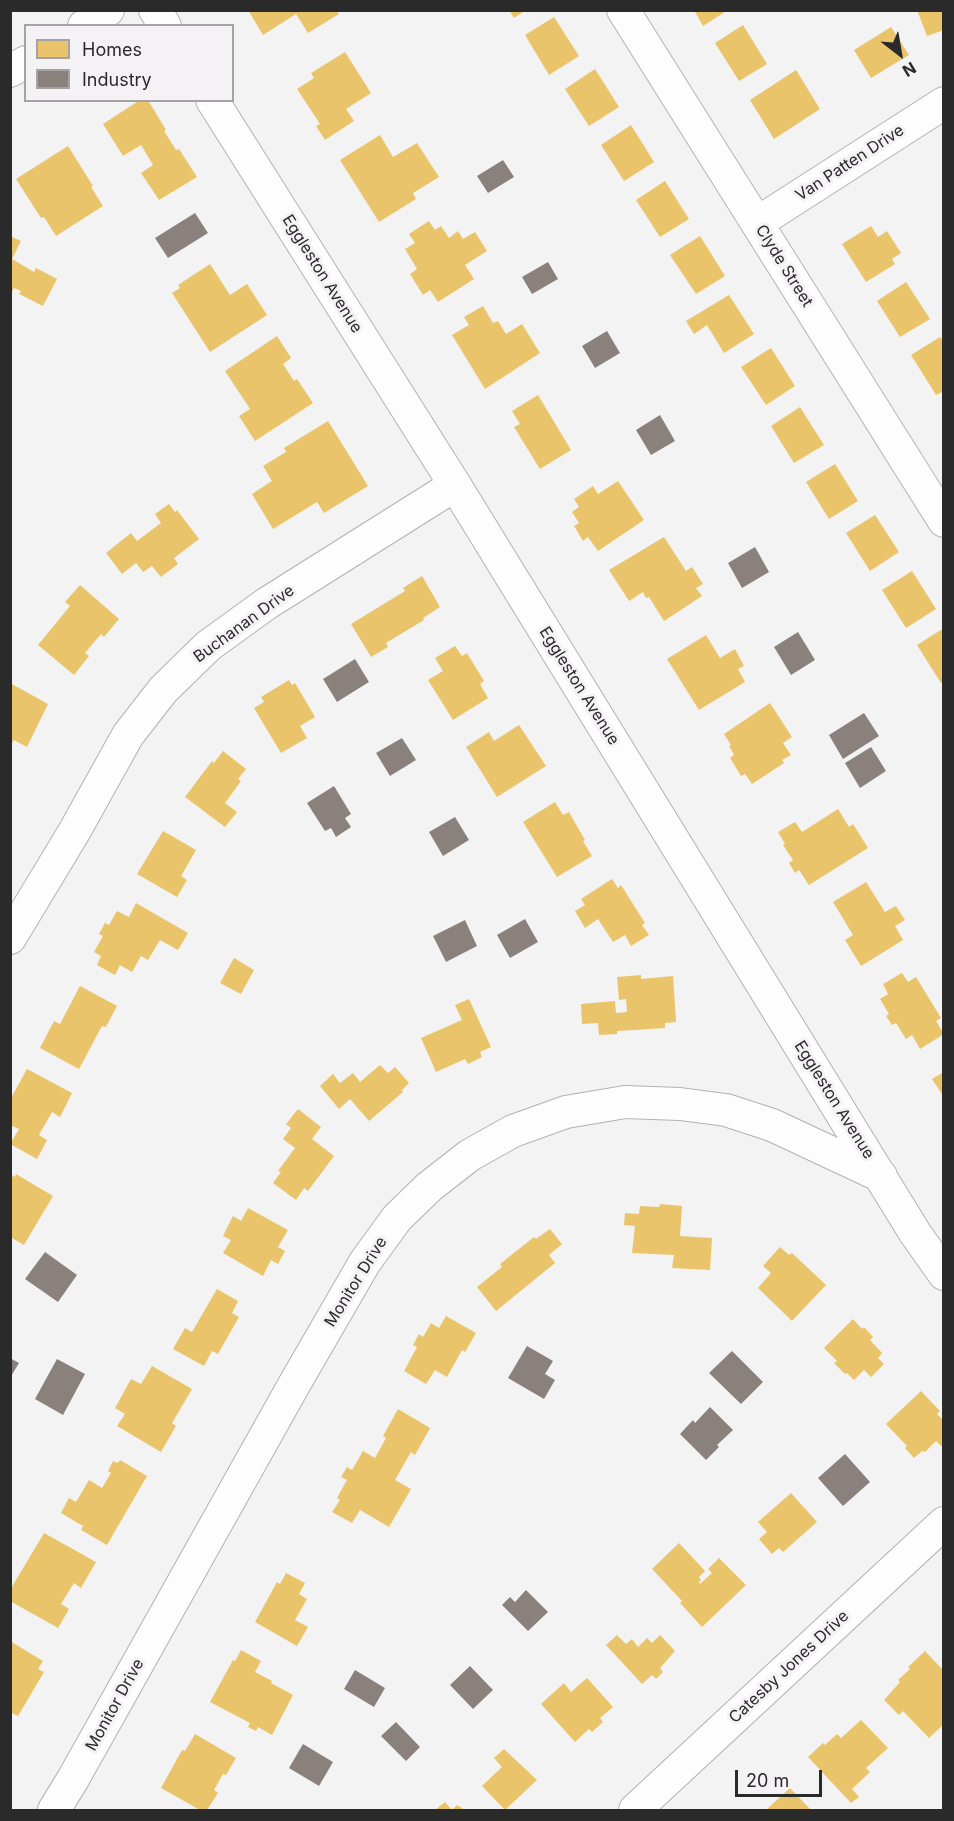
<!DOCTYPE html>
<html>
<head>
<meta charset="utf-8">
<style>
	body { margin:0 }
	#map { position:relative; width:954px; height:1821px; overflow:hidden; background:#f3f3f3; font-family:Inter,sans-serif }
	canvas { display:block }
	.frame { position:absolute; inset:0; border:12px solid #2b2a2b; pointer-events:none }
	.legend { position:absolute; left:24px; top:24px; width:210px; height:78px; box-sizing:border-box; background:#f4f2f4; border:2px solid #a4a2a4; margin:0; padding:8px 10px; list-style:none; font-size:18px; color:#2b2a2b }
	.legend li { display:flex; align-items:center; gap:12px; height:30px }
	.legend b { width:30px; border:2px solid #a4a2a4 }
	.north { position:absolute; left:870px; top:24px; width:60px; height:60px; -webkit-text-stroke:4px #f4f2f4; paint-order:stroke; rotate:149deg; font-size:16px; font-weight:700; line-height:24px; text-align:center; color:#2b2a2b }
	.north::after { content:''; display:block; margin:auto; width:21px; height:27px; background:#2b2a2b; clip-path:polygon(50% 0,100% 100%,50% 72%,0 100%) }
	.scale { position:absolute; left:735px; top:1770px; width:87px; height:27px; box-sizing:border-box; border:3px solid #2b2a2b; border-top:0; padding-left:8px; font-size:18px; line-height:21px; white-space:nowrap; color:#2b2a2b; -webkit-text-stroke:4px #f4f2f4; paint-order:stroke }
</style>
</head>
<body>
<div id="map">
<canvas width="954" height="1821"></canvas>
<div class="frame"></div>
<ul class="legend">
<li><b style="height:16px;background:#e9c46a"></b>Homes</li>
<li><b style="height:16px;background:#8a817c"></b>Industry</li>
</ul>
<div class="north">N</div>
<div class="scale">20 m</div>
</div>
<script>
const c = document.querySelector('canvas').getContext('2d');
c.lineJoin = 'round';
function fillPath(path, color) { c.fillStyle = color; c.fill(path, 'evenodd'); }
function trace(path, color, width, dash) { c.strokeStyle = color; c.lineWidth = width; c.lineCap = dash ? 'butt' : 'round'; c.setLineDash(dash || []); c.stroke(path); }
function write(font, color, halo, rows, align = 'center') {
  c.font = font + ' Inter,sans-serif'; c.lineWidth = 6; c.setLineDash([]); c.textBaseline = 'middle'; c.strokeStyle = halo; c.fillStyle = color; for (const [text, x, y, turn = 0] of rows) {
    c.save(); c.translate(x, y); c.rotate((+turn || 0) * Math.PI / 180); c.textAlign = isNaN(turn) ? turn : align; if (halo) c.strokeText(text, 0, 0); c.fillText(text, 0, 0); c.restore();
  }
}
fillPath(new Path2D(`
	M248,10H337L339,14L308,33L296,14L263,35Z
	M509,10H526L514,18Z
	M694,10H728L703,26Z
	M917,10H944V30L927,36Z
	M554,17L579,56L549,75L525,35Z
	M743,25L767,64L739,81L715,43Z
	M891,27L909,55L871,78L854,50Z
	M345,52L371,93L346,109L354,121L325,140L316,126L320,124L297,89L314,78L311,73Z
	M595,69L619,107L589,126L565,89Z
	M796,70L820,109L774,139L750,100Z
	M140,100H148L166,130L164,131L176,150L179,149L197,177L159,200L141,173L153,165L141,145L123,156L103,124Z
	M631,125L654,162L624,181L601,145Z
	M380,135L393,157L417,143L439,177L413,193L416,199L379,222L340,160Z
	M68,146L93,186L91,187L103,206L56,236L44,217L41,218L16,179Z
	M665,181L689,219L660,237L636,200Z
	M429,221L435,230L441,226L449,238L458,231L463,239L475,232L487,251L465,265L474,279L438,302L430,290L423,295L410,274L417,269L405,249L415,243L409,234Z
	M871,226L878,237L887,231L901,253L892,259L895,264L866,282L842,244Z
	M10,236L21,241L12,259L34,272L36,268L57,279L43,306L19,294L21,291L14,288L10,295Z
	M700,236L725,276L696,294L670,255Z
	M210,264L230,295L247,284L267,315L210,352L172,293L180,288L178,285Z
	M906,282L930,319L900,337L877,301Z
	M729,295L754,334L724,353L707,325L694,334L686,321Z
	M483,306L493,323L498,321L506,334L522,324L540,353L485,389L452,335L469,325L464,317Z
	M277,336L291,358L283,364L294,381L297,379L313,403L255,441L239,416L250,409L225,371Z
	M940,337L944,341V391L936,395L911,355Z
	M771,348L795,386L766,405L741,367Z
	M538,395L571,450L540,469L514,427L520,424L512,411Z
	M800,407L824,445L794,463L771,426Z
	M328,421L368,486L324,513L317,502L273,529L252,494L272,481L263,466L286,452L284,448Z
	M835,464L858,501L829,519L806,482Z
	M618,481L644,520L598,551L588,537L583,541L574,526L579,523L572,512L579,507L574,499L593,486L598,494Z
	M169,504L175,512L177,510L199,539L174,558L178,564L161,577L152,566L143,572L136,563L122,574L106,553L131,533L137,541L161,523L155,514Z
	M875,515L899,552L870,571L846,533Z
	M664,537L686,571L692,567L703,584L696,588L702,596L664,621L649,597L646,598L643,592L629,601L609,570Z
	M912,571L936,609L906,628L882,590Z
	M422,576L440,607L423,618L424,620L386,643L388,647L371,657L351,624L405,591L403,588Z
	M80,585L119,619L104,637L101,634L85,653L89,656L74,675L38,645L70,606L65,602Z
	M944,628V681L941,683L917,645Z
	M706,635L720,658L735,649L744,666L738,669L745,682L699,710L667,659Z
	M455,646L462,656L467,653L484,681L480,684L488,698L453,720L428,680L443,671L435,658Z
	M289,680L292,685L295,683L315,717L300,726L307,738L281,753L254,708L264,702L261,697Z
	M10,683L48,704L27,747L14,740L10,746Z
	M770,703L792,737L783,743L791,755L782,760L784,763L752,784L745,774L741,776L730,758L734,755L729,746L731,745L724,734Z
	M519,725L546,766L497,797L466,747L489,732L494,741Z
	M223,751L246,769L238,779L241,781L225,803L237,812L225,827L185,797L212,761L214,763Z
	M555,802L563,815L569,812L585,840L583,841L592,856L557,877L523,822Z
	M838,809L849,827L853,824L868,848L809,885L799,870L795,873L789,863L793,860L783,845L785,844L778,832L795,822L802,832Z
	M163,831L196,850L181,876L187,880L177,897L137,874Z
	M612,879L618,888L621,885L645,923L642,925L649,935L631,946L625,935L613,942L598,919L585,928L575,911L585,905L581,899Z
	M866,882L885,912L896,906L905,920L895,926L903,940L861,966L845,940L853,935L833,902Z
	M136,903L188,933L178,950L160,940L148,960L141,956L132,972L120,965L115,975L97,965L101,956L94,952L103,936L99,934L105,923L109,925L117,911L129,917Z
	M234,958L254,970L241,994L220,983Z
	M902,973L908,982L916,977L941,1018L936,1021L944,1034L920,1049L912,1035L906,1039L896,1023L892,1025L886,1016L889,1014L880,999L888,994L883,984Z
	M641,975V979L673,976L676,1022L665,1023V1028L617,1031V1034L599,1035L598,1023L582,1024L581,1004L615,1001L616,1013L627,1012L626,999L619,1000L617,977Z
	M80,986L117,1006L106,1027L102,1026L79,1069L40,1048L54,1021L60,1024Z
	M469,999L491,1047L480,1052L482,1057L468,1064L465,1059L436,1072L421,1038L462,1020L455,1005Z
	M380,1065L388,1073L395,1067L409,1083L402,1090L403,1092L369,1121L350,1099L339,1109L320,1086L333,1074L340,1083L353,1073L360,1082Z
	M27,1069L72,1093L60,1117L52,1112L39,1135L47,1140L37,1159L10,1144L19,1129L10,1125V1100Z
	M944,1072V1097L932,1079Z
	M298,1109L321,1127L312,1139L334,1156L308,1191L304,1188L296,1200L273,1183L281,1172L278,1171L295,1148L283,1139L291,1128L286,1124Z
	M10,1174L15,1177L16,1174L53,1196L24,1245L10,1237Z
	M660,1204L682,1206L680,1236L712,1238L710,1270L672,1268L674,1255L632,1253L635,1226L624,1225L625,1213L639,1214L640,1206L659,1207Z
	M248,1208L288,1230L278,1247L285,1251L278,1264L271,1260L263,1276L223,1253L231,1240L223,1236L233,1216L241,1221Z
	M550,1229L562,1244L549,1255L555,1263L496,1311L477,1287L502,1267L500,1264L534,1237L536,1239Z
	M780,1247L789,1255L792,1253L826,1285L792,1321L758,1288L771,1273L763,1266Z
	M217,1289L238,1301L232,1313L239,1317L218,1354L212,1351L204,1366L173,1349L185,1328L192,1332Z
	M446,1316L476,1333L465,1352L462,1350L447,1377L435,1370L426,1384L404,1371L417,1347L413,1345L419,1334L423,1337L431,1323L439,1328Z
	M853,1319L862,1329L864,1327L873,1337L870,1340L882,1353L878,1358L884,1364L871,1377L864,1370L854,1380L847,1373L845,1374L834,1363L837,1361L824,1348Z
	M152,1366L192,1389L172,1423L176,1426L161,1452L117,1426L125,1414L115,1408L131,1379L141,1384Z
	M921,1391L940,1411L937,1414L944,1421V1444L941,1446L936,1441L925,1452L922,1451L914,1458L905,1448L907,1446L886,1424Z
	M398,1409L430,1428L415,1455L411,1452L395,1480L411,1489L389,1527L360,1510L352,1523L332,1512L340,1500L337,1498L347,1480L341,1477L347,1467L352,1470L363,1451L375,1458L386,1438L383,1436Z
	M120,1460L147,1476L107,1545L81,1530L83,1526L61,1513L69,1498L76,1502L89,1480L102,1488L111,1473L108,1471L113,1461L118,1463Z
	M791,1493L817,1522L783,1552L779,1548L772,1554L759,1539L767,1532L758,1522Z
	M44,1533L96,1562L81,1588L74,1583L61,1604L69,1609L58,1628L10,1601V1590Z
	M679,1543L705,1571L699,1577L701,1580L699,1582L700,1584L712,1573L708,1569L719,1558L746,1585L702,1627L680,1603L682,1601L652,1569Z
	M286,1573L305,1583L299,1594L307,1599L295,1620L308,1627L297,1646L255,1622L277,1582L280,1584Z
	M617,1635L626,1644L632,1639L638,1647L647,1638L652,1643L660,1635L675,1651L660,1668L663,1672L656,1679L652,1675L642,1684L606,1645Z
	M10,1641L43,1661L38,1669L44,1672L18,1716L10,1712Z
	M241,1650L261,1661L255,1672L272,1681L271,1683L293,1695L272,1735L258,1727L256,1731L248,1727L250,1723L210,1702L233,1660L235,1661Z
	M925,1651L944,1671V1724L929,1738L903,1711L899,1715L884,1700L900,1682L898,1680L910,1669L908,1667Z
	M587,1678L613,1707L600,1718L603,1722L592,1732L589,1729L575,1742L541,1704L564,1683L571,1692Z
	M861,1720L888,1748L866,1768L870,1772L852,1789L859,1797L851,1803L808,1757L823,1743L825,1745L837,1734L841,1738Z
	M195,1734L236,1758L226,1775L223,1774L214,1790L218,1793L207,1810H200L161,1788L182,1750L185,1751Z
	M504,1749L537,1780L505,1810L482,1786L502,1767L494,1758Z
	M790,1788L811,1810H766Z
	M445,1802L452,1810L457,1805L465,1810H435Z`), '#e9c46a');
fillPath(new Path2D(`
	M503,160L514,177L488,193L477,176Z
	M195,213L208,233L168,258L155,238Z
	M548,262L558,279L532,294L522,277Z
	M607,331L620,353L595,368L582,346Z
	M660,415L675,441L651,455L636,430Z
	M755,547L769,572L742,588L728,563Z
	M798,632L815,660L791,675L774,647Z
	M355,659L369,682L337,702L323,679Z
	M864,713L879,736L843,759L829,735Z
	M402,738L416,760L390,776L376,753Z
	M871,747L886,771L860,788L845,763Z
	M334,786L351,814L345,818L351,827L336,837L331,828L325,831L307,803Z
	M455,817L469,840L443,856L429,832Z
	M525,919L538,942L510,958L497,935Z
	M465,920L477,946L446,962L433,936Z
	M45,1252L77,1275L58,1302L25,1279Z
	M527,1346L553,1361L545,1374L555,1380L544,1399L508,1378Z
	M732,1351L763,1382L741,1404L709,1373Z
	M10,1358L19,1363L10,1378Z
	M57,1359L85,1374L63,1415L35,1399Z
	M710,1407L733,1430L717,1445L719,1447L706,1460L680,1434L693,1420L695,1423Z
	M845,1454L870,1482L843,1506L818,1478Z
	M526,1590L548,1612L528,1631L502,1605L510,1597L515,1602Z
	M470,1666L493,1690L473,1709L450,1685Z
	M355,1670L385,1688L374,1707L344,1689Z
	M396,1722L420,1747L406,1761L381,1736Z
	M303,1744L333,1762L319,1786L289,1768Z`), '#8a817c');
const minor = new Path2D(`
	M155,10L165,26
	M623,10L944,521
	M84,26L108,10
	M10,71L26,62
	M212,100L455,485L915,1233L944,1274
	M757,223L944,103
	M10,938L74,832L128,735L163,690L208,646L266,604L455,485
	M54,1810L73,1779L295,1383L365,1262L397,1218L429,1187L470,1155L513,1131L566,1112L625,1102L680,1104L726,1110L772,1125L881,1176
	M635,1810L944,1523`);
trace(minor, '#b2b2b2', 34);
trace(minor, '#fdfdfd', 32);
write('16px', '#2b2a2b', '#f4f2f4', [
	["Van Patten Drive",850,163,-33],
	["Clyde Street",784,266,58],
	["Eggleston Avenue",322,274,58],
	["Buchanan Drive",244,624,-36],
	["Eggleston Avenue",579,686,58],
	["Eggleston Avenue",834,1100,58],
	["Monitor Drive",356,1282,-58],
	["Catesby Jones Drive",789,1667,-43],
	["Monitor Drive",115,1705,-61]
]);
</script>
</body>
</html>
